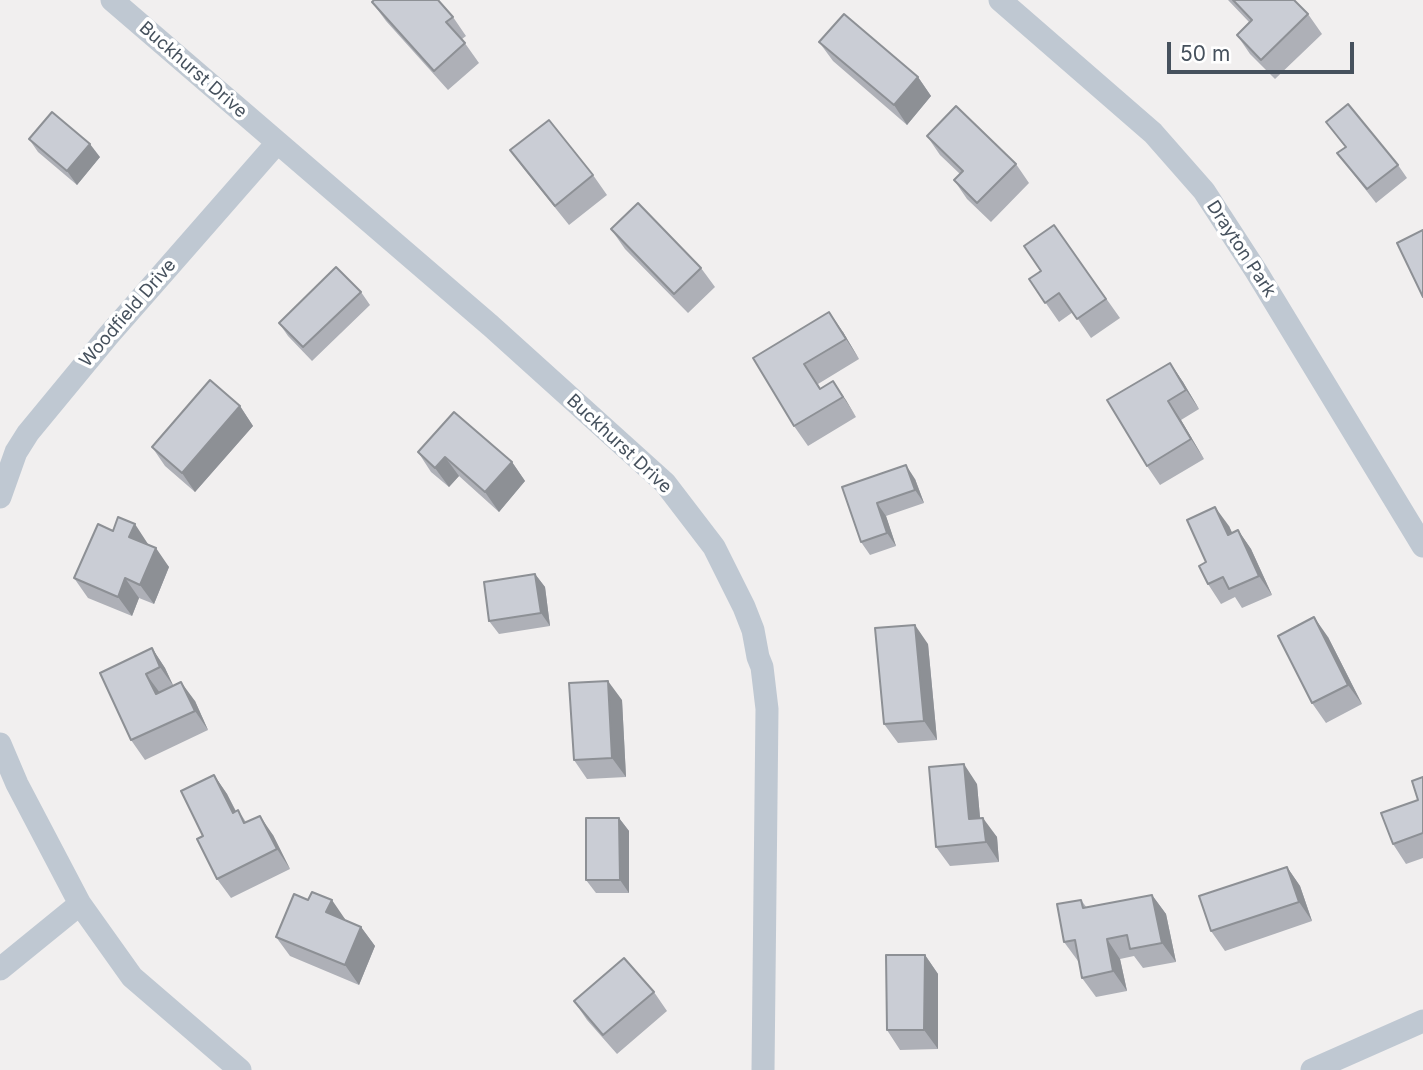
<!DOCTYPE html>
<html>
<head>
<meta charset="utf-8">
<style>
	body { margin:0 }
	#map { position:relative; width:1423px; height:1070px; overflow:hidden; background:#f1efef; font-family:Inter,sans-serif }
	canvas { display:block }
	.scale { position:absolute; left:1167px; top:42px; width:187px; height:32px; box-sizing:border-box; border:4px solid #46515d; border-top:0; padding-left:9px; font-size:21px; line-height:24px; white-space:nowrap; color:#46515d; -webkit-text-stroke:5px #fff; paint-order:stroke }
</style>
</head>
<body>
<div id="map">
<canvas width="1423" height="1070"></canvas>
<div class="scale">50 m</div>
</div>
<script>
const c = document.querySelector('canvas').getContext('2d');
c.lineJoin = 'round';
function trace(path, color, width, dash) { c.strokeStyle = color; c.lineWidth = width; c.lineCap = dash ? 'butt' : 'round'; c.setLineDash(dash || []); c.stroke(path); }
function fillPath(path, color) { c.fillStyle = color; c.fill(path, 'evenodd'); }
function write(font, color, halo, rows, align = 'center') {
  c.font = font + ' Inter,sans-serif'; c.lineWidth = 7; c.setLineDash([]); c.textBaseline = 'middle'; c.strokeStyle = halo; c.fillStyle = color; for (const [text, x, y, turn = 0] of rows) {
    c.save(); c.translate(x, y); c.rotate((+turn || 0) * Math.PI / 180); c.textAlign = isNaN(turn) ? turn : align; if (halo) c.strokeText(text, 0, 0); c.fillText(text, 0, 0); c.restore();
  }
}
trace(new Path2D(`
	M112,0L491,326L665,483L714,547L744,607L753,630L758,657L762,667L767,709L763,1070
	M1000,0L1153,133L1204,191L1256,271L1423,546
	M0,497L16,452L28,433L108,336L277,143
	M0,744L17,784L80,904L132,977L240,1070
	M0,969L80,904
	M1312,1070L1423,1021`), '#bfc8d2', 23);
fillPath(new Path2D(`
	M1228,0H1294L1308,14L1322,34L1275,79L1250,54L1237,35L1249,22Z
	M372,2L453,17L466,36L462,39L479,63L448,90L386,21Z
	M819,42L918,77L931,96L907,125L833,61Z
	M1326,122L1398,165L1407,178L1376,203L1337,153L1345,147Z
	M927,136L1016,164L1029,183L991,222L967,199L954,180L960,174L940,155Z
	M29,139L100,157L77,185L38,152Z
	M510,150L593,175L607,195L569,225L524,169Z
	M1054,225L1120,318L1091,338L1073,312L1059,322L1029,279L1041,271Z
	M611,229L701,268L715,287L688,313L625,249Z
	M361,292L370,305L312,361L288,336L279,323Z
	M843,332L859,359L818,384L821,389L833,381L856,417L808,446L794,426L753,358Z
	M1170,363L1183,382L1199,409L1181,420L1204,459L1160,485L1147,466Z
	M240,406L253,426L195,492L165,466L152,447Z
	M418,452L512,462L525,481L499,512L459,476L449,487L431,472Z
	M915,479L924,503L886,516L896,546L870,555L861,542L842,487Z
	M1229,526L1232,533L1238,530L1251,549L1272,595L1242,608L1235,597L1221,604L1208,584L1206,562Z
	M113,531L148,544L169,567L154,604L139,598L132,616L88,598L74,578Z
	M535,574L545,587L550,626L499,634L489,621Z
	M1328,637L1362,704L1326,723L1312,703Z
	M928,644L937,740L898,743L884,724Z
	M152,648L165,668L173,686L195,701L208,730L145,760L131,740Z
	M622,700L626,777L587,779L574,760Z
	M214,775L227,794L236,811L238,810L246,822L273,835L290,869L231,898L217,879L203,836Z
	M1423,777V858L1406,864L1393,844L1418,800Z
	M977,784L980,818L997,837L999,862L950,866L936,847Z
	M619,818L629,831V893H596L586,880Z
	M1287,867L1300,886L1312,921L1225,951L1211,931Z
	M1152,895L1166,914L1176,962L1143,968L1134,956L1120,959L1127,991L1096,997L1082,978L1079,961H1078L1064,942L1081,900L1087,908Z
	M308,900L345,919V920L361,927L375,946L359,985L290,956L276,937Z
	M925,955L938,974V1049L900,1050L887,1030Z
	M654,992L667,1011L617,1054L587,1020L574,1001Z`), '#aeb0b7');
fillPath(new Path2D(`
	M918,77L931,96L907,125L894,105Z
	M90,144L100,157L77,185L67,171Z
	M829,312L843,332L859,359L846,339Z
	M1170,363L1183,382L1199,409L1186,390Z
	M833,381L846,400L856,417L843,397Z
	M1168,401L1181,420L1204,459L1191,439Z
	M240,406L253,426L195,492L182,473Z
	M445,457L459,476L449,487L435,468Z
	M512,462L525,481L499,512L485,492Z
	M906,465L915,479L924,503L915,490Z
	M877,503L886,516L896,546L887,533Z
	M1215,507L1229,526L1242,554L1228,535Z
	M135,524L148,544L143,556L129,537Z
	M1238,530L1251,549L1272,595L1259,576Z
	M156,548L169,567L154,604L140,585Z
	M535,574L545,587L550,626L541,613Z
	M125,578L139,598L132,616L118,597Z
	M1314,617L1328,637L1362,704L1348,685Z
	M915,625L928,644L937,740L924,721Z
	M152,648L165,668L174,687L160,667Z
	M146,674L160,693L156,694Z
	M608,681L622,700L626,777L612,758Z
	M181,682L195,701L208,730L195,711Z
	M964,764L977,784L982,839L969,819Z
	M214,775L227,794L246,832L233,813Z
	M260,816L273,835L290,869L277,849Z
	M619,818L629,831V893L620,880Z
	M983,818L997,837L999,862L986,842Z
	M1287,867L1300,886L1312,921L1299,902Z
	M1152,895L1166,914L1176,962L1162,943Z
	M332,900L345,919L340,932L326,912Z
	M361,927L375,946L359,985L345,965Z
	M1107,939L1120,959L1127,991L1113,971Z
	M925,955L938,974V1049L924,1030Z`), '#8d9095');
const building = new Path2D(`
	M374,0H438L453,17L446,22L465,43L434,71L372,2Z
	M1233,0H1294L1308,14L1261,60L1237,35L1252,20Z
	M844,14L918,77L894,105L819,42Z
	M1348,104L1398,165L1367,189L1337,153L1346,147L1326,122Z
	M956,106L1016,164L977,203L954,180L963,171L927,136Z
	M52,112L90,144L67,171L29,139Z
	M549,120L593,175L555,206L510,150Z
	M638,203L701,268L674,294L611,229Z
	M1054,225L1106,299L1077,319L1059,293L1045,303L1029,279L1041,271L1024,246Z
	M1423,230V297L1397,243Z
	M336,267L361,292L303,347L279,323Z
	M829,312L846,339L804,364L820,389L833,381L843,397L794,426L753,358Z
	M1170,363L1186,390L1168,401L1191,439L1147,466L1107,400Z
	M210,380L240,406L182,473L152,447Z
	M454,412L512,462L485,492L445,457L435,468L418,452Z
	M906,465L915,490L877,503L887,533L861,542L842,487Z
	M1215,507L1228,535L1238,530L1259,576L1229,589L1223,577L1208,584L1199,566L1206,562L1187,520Z
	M118,517L135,524L129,537L156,548L140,585L125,578L118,597L74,578L98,524L113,531Z
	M535,574L541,613L489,621L484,582Z
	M1314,617L1348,685L1312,703L1278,636Z
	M915,625L924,721L884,724L875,628Z
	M152,648L160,667L146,674L156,694L181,682L195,711L131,740L100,673Z
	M608,681L612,758L574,760L569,683Z
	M964,764L969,819L983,818L986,842L936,847L929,767Z
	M214,775L233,813L238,810L244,823L260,816L277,849L217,879L197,839L203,836L181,791Z
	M1423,777V833L1393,844L1381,813L1418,800L1412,781Z
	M586,818H619L620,880H586Z
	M1287,867L1299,902L1211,931L1199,896Z
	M312,892L332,900L326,912L361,927L345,965L276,937L294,894L308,900Z
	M1152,895L1162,943L1130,949L1127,935L1107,939L1113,971L1082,978L1075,940L1064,942L1057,904L1081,900L1083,908Z
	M886,955H925L924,1030H887Z
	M624,958L654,992L603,1035L574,1001Z`);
fillPath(building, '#cacdd5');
trace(building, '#8d9095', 2);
write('18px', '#46515d', '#fff', [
	["Buckhurst Drive",193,70,41],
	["Drayton Park",1241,249,57],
	["Woodfield Drive",128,313,-49],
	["Buckhurst Drive",619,444,43]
]);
</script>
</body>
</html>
